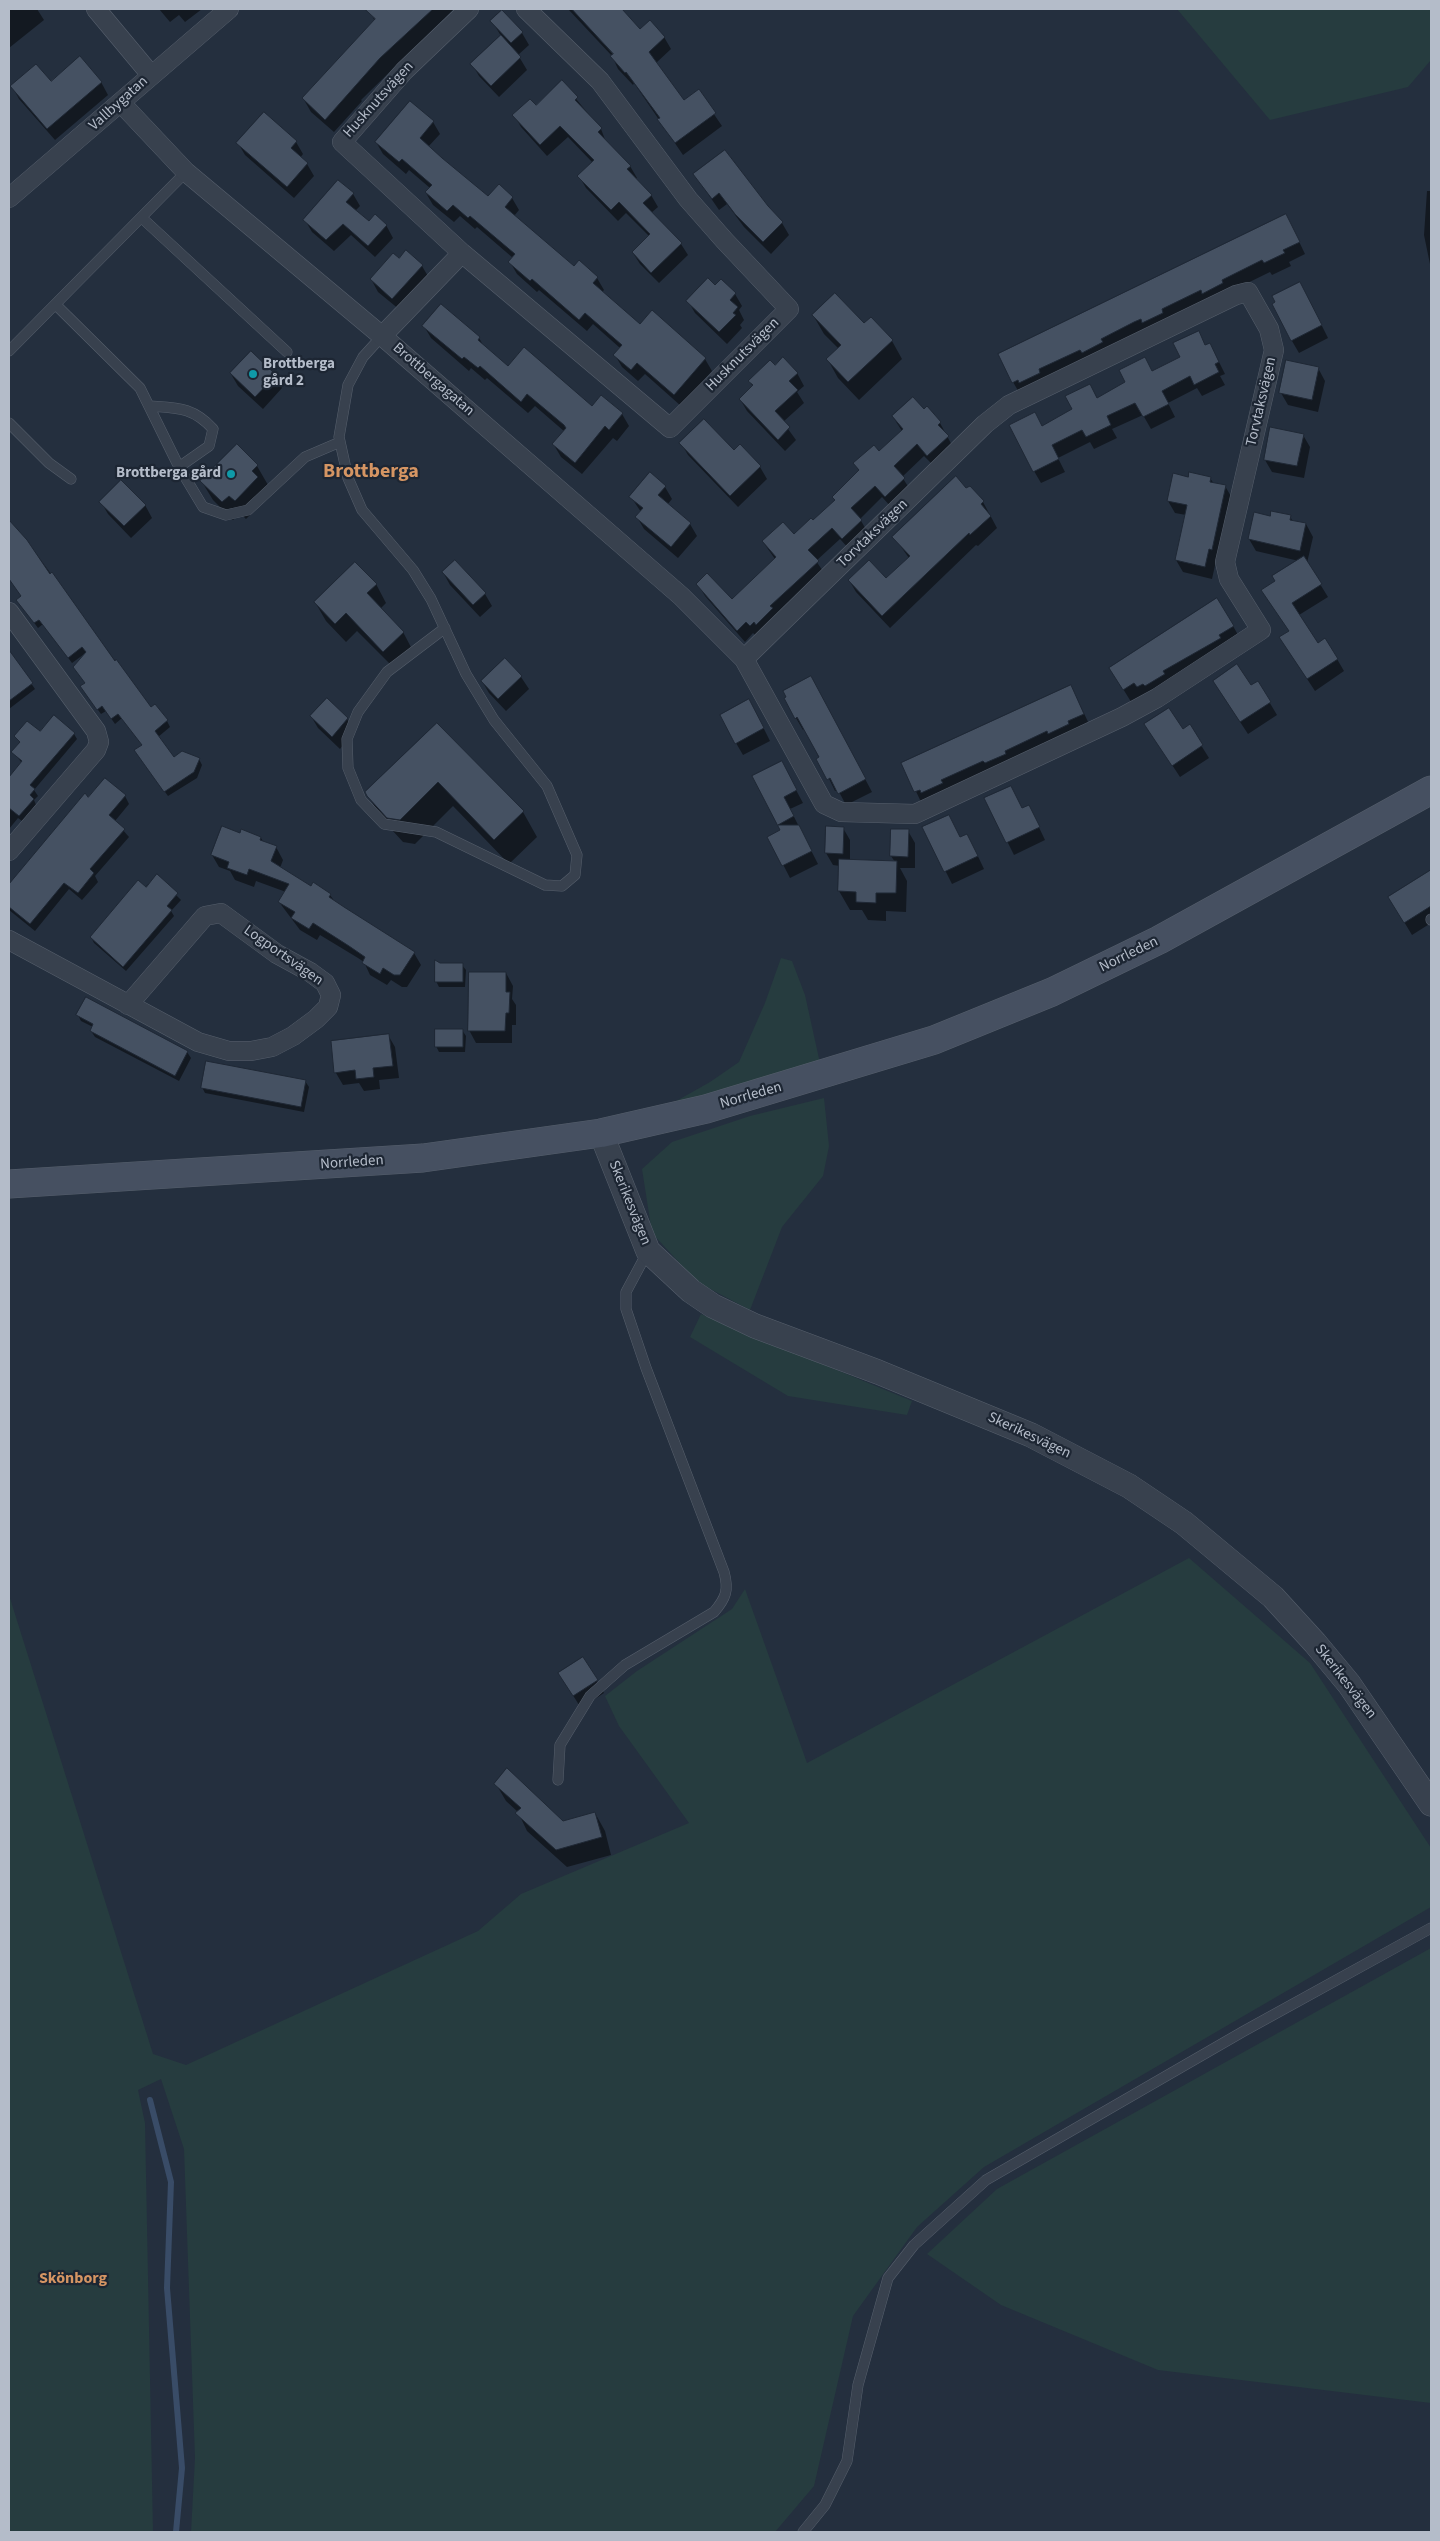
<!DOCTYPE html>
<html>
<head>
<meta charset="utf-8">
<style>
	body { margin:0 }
	#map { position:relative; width:1440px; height:2541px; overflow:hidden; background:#242f3e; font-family:"Source Sans 3",sans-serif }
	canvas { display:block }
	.frame { position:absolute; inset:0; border:10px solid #b4bcc9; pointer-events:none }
</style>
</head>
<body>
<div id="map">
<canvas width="1440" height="2541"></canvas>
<div class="frame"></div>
</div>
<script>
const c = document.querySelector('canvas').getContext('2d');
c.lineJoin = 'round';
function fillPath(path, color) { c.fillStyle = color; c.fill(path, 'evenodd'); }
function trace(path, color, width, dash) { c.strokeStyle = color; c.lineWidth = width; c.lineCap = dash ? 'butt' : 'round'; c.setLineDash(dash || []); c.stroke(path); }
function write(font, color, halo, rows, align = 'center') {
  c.font = font + ' "Source Sans 3",sans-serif'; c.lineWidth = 4.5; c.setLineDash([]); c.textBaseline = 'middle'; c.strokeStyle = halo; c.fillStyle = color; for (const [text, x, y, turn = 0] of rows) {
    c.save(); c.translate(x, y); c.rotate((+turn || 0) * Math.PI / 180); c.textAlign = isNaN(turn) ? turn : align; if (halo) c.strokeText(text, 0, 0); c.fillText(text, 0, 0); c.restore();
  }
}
fillPath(new Path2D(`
	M1177,9H1431V60L1408,87L1270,120Z
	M781,958L792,961L805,995L820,1063L671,1104L710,1082L739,1062L765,1003Z
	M824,1098L829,1146L823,1176L782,1227L750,1310L697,1282L652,1233L642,1169L672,1142L750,1116Z
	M701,1314L912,1401L907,1415L788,1396L690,1337Z
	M1189,1558L1310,1663L1431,1848V1907L984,2167L917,2227L853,2316L814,2486L775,2532H191L195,2458L184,2149L161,2079L138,2090L145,2123L153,2532H9V1595L153,2054L186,2065L478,1931L521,1894L689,1823L619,1726L605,1696L637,1671L732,1609L745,1589L807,1763Z
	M1431,1948V2403L1158,2370L1001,2305L927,2254L997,2189Z`), '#263c3f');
fillPath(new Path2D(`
	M9,9H37L44,20L9,48Z
	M159,9H202L185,22L179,15L170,22Z
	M371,9H454L361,100L362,101L334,132L311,112L303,98L375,21L369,11Z
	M568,9H620L640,30L664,37L671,49L656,63L684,101L698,91L722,126L683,155L634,83L633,85L618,69L612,56Z
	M492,21L522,33L529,45L518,55L527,70L499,97L479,76L472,64L501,36Z
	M101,82L108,95L55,140L19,99L12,86L51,83Z
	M562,82L601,129L606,142L630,166L637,178L635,179L651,195L658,207L651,213L681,244L688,255L659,283L640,264L633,253L650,237L626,213L618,221L586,188L579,176L593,163L568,137L547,156L521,127L514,115L536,107Z
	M433,122L440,134L428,147L488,198H512L519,210L514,216L574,268L579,262L597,278L604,290L602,292L640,326L705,359L712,371L681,406L645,374L638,381L622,367L615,355L620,348L593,324L587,331L539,290L537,292L517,274L510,262L513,258L477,227L475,229L460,216L454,222L433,205L426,193L430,188L409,170L406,174L383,154L376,142Z
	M296,142L303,154L300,158L307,164L314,176L294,198L245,155L238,143Z
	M695,175L767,207L782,223L789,235L771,254L744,227L727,204L719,210Z
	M1427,191H1431V269L1424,235Z
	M353,194L360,206L355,211L369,223L386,225L393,238L375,257L351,235L334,251L312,232L305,220Z
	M1292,227L1305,254L1289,262L1291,266L1272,275L1270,272L1020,394L1013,382Z
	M399,260L422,266L429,278L400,310L378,292L371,279Z
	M721,280L735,294L742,306L739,310L744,320L740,325L742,328L727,344L695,313L688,301L715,287Z
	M1307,296L1328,338L1299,353L1292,341Z
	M442,306L479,338L485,348L508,368L592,408L622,414L629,426L617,441L613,438L582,474L561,457L554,445L565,432L535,406L528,413L487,378L485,380L471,368L469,371L431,338L424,326Z
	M813,315L892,341L902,359L859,400L838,378L828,360L839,349L824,334Z
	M1198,333L1205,345L1216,356L1225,374L1220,376L1225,385L1202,396L1197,388L1168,403L1175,417L1151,429L1143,415L1112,429L1117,438L1094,449L1090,442L1058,458L1065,472L1041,483L1034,471L1043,428L1073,409L1090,385L1098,399L1182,358Z
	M251,353L275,376L282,388L263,409L238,386L231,374Z
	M1318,368L1325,381L1318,412L1288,405L1281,393Z
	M797,373L804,386L797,392L804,403L783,422L796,440L785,451L747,411L740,399L753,387L750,381Z
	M927,408L940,423L954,449L935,467L924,456L902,477L911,491L892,508L882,497L860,519L868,533L850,550L840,539L816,561L825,574L757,637L753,633L745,642L705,596L698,584L732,600L775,559L763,542L794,536L813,522L836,501L859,471L855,464L879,452L902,431L893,417L924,411Z
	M1303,435L1310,447L1304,478L1272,472L1265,460Z
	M681,443L733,452L740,446L760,467L767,479L738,507L688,455Z
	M237,446L257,466L268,485V497L246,519L240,513L233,520L213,500L202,482Z
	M1189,478H1210L1214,484L1225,486L1232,498L1219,561H1216L1212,579L1183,572L1176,560L1186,515L1175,513L1168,501Z
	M665,487L672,499L667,505L690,524L697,536L678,558L644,529L637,517L641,512L631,497Z
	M966,490L983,502L997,528L978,546L976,545L890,628L856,592L849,580H886L909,558L894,537Z
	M101,502L145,505L152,518L131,538L108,514Z
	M1290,516L1293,522L1306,524L1313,537L1307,563L1328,597L1299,615L1318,644L1337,659L1344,671L1315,691L1288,650L1290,632L1270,602L1276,581L1299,561L1256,551L1249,539L1271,517Z
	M9,521L26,540L150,708L155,705L167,721L170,727L158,737L174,759H199L202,765L197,778L168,796L139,756L143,745L122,718L115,724L106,711L101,714L85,692L87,652L72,663L43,624L38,628L21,605L22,597L9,578V574L14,570L9,561Z
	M443,572L485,594L492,606L480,617L450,585Z
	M376,584L386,603L380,609L403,632L413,651L395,669L357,631L346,642L326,621L315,602Z
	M1233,626L1242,642L1133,705L1120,684Z
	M9,660L13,666L17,663L35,689L9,709Z
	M505,660L521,677L529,689L506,711L489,693L482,681Z
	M1258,683L1277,715L1248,734L1221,693L1251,687Z
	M1071,686L1090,726L922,804L903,764Z
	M818,690L872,792L846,805L838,790L835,791L805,729L803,730L796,718Z
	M756,713L770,741L743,755L736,743Z
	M311,716L347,719L354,731L340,749L318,728Z
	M437,724L523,812L537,837L509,864L453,806L415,844L403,842L381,818L367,793Z
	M1189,726L1209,758L1180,777L1153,736L1183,730Z
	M40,733L74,734L77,739L34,790L38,796L34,800L36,805L22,821L18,818L9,829V778L22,763L13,752L21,743L15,736Z
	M788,775L803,803L790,809L818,864L790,878L769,837L782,831L754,777Z
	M85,795L88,799L125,796L129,804L115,821L129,837L95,876L98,882L82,900L69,889L35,931L9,910V885Z
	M986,799L1022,809L1035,819L1045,840L1014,855Z
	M843,828L850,840V860L895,862L891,856L908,831L915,843V868H900L907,881L906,912L886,911V921L868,920L862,910H850L839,891L840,866L833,865L826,853Z
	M924,828L960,839L974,848L984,869L952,884Z
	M241,835L261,838L264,843L276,847L283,860L280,868L311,887L330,895L335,902L414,953L421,965L407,987H402L391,980L387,985L370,975L364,962L358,958L320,935L317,940L300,930L279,902L286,892L256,881L254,887L235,880L230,871L219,867L212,855Z
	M1430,872L1431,923L1412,935L1389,897Z
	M157,876L181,900L171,911L174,916L126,971L94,943L91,937Z
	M440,964L462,965L466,970L465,987H439L436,981Z
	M506,973L513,986L512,999L516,1005V1025H512V1043H476L469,1030Z
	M86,999L187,1052L191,1058L179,1081L95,1037L91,1031L93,1027L81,1021L78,1015Z
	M462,1030L466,1036L465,1052H439L436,1046Z
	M388,1035L395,1047L399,1078L379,1080L380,1089L364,1091L359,1083L343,1085L336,1073Z
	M305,1081L309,1087L304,1112L205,1093L202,1087Z
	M597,1681L604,1693L581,1708L567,1686Z
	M496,1784L562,1822L595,1813L605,1831L611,1855L567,1867L527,1831L518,1812L506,1801Z`), '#0007');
trace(new Path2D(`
	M150,2100L171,2182L167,2288L182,2468L176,2532`), '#394c67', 6);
const building = new Path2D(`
	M365,9H433L380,58L325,120L302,98L375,19Z
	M572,9H622L640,29L650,20L665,37L649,52L684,100L699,89L716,113L675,143L657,119L660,118L626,72L625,73L610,56L613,54Z
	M502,10L523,32L511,43L490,21Z
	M501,35L521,57L491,86L470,64Z
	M80,56L102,82L47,129L10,86L36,64L51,81Z
	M562,80L578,97L575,100L602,128L598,132L631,166L627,169L652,195L643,203L682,243L651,273L632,252L650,234L619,202L611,210L577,176L594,160L560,126L540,145L512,115L530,99L536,105Z
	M410,101L434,121L420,138L442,158L488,196L499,184L513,197L505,207L574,266L579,260L598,277L593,283L640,324L652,310L706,358L674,395L637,363L631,370L613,355L622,345L585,313L579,320L532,279L530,281L508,262L515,254L470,216L468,218L453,205L447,211L425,192L432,185L402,159L399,162L375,142Z
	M264,112L297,141L291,148L308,163L287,187L236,143Z
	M725,150L768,206L783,222L763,242L735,214L719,193L712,199L693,174Z
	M338,180L354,193L346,202L369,221L375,214L387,225L368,246L343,224L326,240L303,220Z
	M1286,214L1300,242L1283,250L1285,253L1264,263L1262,260L1222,280L1223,283L1202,294L1201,290L1162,309L1163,313L1142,323L1141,319L1134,322L1101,339L1103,342L1082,353L1080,350L1039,369L1040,373L1019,383L1018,380L1012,383L998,354Z
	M406,250L423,265L392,299L370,279L393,253L399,258Z
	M708,278L715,285L721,279L736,293L730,300L738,307L733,313L736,315L719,332L686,301Z
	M1300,282L1322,325L1291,341L1272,304L1275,302L1272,296Z
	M835,293L864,323L871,317L893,340L848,382L826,359L841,345L812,315Z
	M441,304L480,337L478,340L508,366L524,347L592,406L601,395L623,413L609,430L605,426L575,463L552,444L566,428L564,425L527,394L521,402L480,366L478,368L464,357L462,359L422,326Z
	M1199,331L1205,345L1210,343L1219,362L1215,364L1219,372L1194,385L1190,376L1162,391L1169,404L1143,417L1135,403L1107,416L1111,425L1086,437L1082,430L1052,445L1059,459L1033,472L1009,425L1035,412L1042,426L1072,409L1065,396L1090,384L1097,398L1125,382L1119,370L1145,357L1152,371L1180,357L1173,343Z
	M251,351L276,375L255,397L230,373Z
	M783,357L798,373L789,381L798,390L775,411L790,427L778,440L739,399L753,385L748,381L770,360L775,365Z
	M1286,360L1319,367L1312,400L1279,393Z
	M913,397L924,409L927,406L941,422L938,425L949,436L927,456L917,444L894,466L905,478L885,497L875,486L851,508L862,520L842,539L832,528L808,550L819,561L770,606L773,608L756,625L754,622L750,626L746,622L737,631L696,584L707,573L732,599L776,557L762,541L783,522L794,534L811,518L813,520L835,500L832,497L859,470L853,463L874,445L879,451L903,429L892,416Z
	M704,419L734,450L740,444L761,466L730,496L679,443Z
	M1270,427L1304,434L1297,466L1264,460Z
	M237,444L258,465L252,471L258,477L235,501L229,496L222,502L200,481Z
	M650,472L666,486L658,495L691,523L671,547L635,517L643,508L629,497Z
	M1189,472L1211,477L1210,482L1226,485L1212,550L1209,549L1205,567L1175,560L1187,505L1167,501L1173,473L1188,477Z
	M956,476L966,488L970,486L984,501L981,504L991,516L970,535L969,533L882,616L848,580L869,560L886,578L910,556L892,537Z
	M121,480L146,505L124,526L99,502Z
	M1271,511L1291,515L1290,520L1306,523L1300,551L1248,539L1254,512L1270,516Z
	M9,520L27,540L50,574L52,572L115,661L116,659L151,707L155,704L168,720L155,731L174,757L182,751L200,758L194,772L164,792L134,750L142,745L118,714L111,719L102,706L97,710L80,686L85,683L73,667L86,652L82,647L68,658L39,620L34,623L16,600L21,596L9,579Z
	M1304,556L1322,584L1292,603L1318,643L1325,638L1338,659L1307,679L1279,637L1289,631L1261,590L1275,581L1272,576Z
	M455,560L486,593L473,605L442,572Z
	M355,562L377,584L367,593L404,632L383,652L346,613L335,624L314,602Z
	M1217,598L1234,626L1219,635L1221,638L1163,671L1165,674L1145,686L1143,684L1137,687L1134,683L1123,690L1109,668Z
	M9,650L33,683L9,701Z
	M505,658L522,676L498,699L481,681Z
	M1237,664L1251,685L1258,681L1271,702L1240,722L1213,681Z
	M811,676L866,779L838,794L830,778L827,780L816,759L819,757L797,717L795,719L784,698L786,697L783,691Z
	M1071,685L1084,714L1068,721L1069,724L1048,734L1047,731L1005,751L1006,754L985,763L983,761L941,780L943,783L921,793L920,790L914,792L901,763Z
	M327,698L348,718L332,737L310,716Z
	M749,699L764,728L735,744L720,715Z
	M1169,708L1183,729L1190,724L1203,745L1172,766L1144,724Z
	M54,715L75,733L30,785L35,789L30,795L34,799L19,816L9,808V777L22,761L11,752L20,742L14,736L27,721L40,731Z
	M437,723L524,811L494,840L438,782L400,820L387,818L367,796L365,792Z
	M782,761L797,790L784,797L794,816L778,825H799L812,851L782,866L767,837L780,830L752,776Z
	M105,778L126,795L109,815L125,829L90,869L94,873L78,893L64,883L30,924L9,907V884L85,793L88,797Z
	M1011,786L1022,808L1029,805L1040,827L1006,843L984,798Z
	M949,815L960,837L967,834L978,856L944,872L922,827Z
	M222,826L240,833L241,829L261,837L260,840L277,846L271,861L311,886L313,882L331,894L329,897L344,907L415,952L400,975H394L383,968L380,974L362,963L365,957L349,946L313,923L309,929L291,918L295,912L278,902L289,884L249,869L247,875L227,868L229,862L211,855Z
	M826,826L844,827L843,854L825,853Z
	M891,829H909L908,857L890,856Z
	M839,859L897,861L896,893H876V903L856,902V892L838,891Z
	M1431,870V906L1404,923L1388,897Z
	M157,874L178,893L167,906L172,910L123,967L90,937L138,880L146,887Z
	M435,960L440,963H463V982H435Z
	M469,972H506V992H510L509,1013H506L505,1031H468Z
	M86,997L188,1051L175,1076L90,1031L93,1024L76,1015Z
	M435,1029H463V1047H435Z
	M389,1034L393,1066L373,1068L374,1077L356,1079L355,1070L334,1073L331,1041Z
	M206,1061L306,1080L301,1107L201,1088Z
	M583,1657L598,1680L573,1696L558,1673Z
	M507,1768L563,1821L595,1812L602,1837L556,1850L515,1813L521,1808L494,1784Z`);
fillPath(building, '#455162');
trace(building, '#1f2835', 1);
const service = new Path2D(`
	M142,218L287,352
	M56,305L140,388L179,467L209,446L213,429C193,407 177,408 150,406
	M382,336L363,357L348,385L339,437L348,478L362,510L413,570L431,599L466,674L494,720L547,786L577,855L575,875L562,886L545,885L436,832L384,824L361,800L348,768L347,739L358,712L387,672L445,628
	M9,351L186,172
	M9,423L49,463L71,479
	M179,467L203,507L226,515L248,510L305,457L340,442
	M1431,920V919
	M558,1780L560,1745L590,1696L625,1665L714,1612C726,1598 729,1590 724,1572L646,1368L626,1309V1292L648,1251
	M803,2532L825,2505L847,2461L858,2385L888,2278L914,2245L986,2180L1244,2031L1431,1928`);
const minor = new Path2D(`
	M96,9L151,75
	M469,9L404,71L342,142L462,253L670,428L789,309L724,240L688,199L600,81L526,9
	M121,103L186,172L382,336L681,596L744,659
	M9,198L229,9
	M1248,292L1269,329L1274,350L1225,562L1229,579L1261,630L1157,698L1122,717L915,814L841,812L824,804L744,659L985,424L1009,405L1236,295Z
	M382,336L462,253
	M9,612L96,731L99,742L96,750L9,851
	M9,940L198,1042L229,1051H251L272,1047L293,1036L316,1019L328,1007L331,995L325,983L310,972L277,954L221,913L205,916L128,1005`);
const tertiary = new Path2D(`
	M601,1133L648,1251L691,1291L713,1306L755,1326L878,1372L1031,1435L1129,1486L1184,1523L1273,1597L1315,1643L1349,1684L1431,1804`);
const secondary = new Path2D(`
	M9,1184L423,1158L601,1133L706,1109L934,1040L1052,992L1159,940L1431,790`);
trace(service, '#565f6c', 11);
trace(minor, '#565f6c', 20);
trace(tertiary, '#565f6c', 25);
trace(secondary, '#565f6c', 29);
trace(service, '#38414e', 10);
trace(minor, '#38414e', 19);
trace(tertiary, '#38414e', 24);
trace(secondary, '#465061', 28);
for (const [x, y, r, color] of [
	[253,374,5,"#0f9aa8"],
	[231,474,5,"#0f9aa8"]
]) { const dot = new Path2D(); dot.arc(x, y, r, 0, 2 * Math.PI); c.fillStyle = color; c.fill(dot); trace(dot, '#1d2633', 2); }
write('15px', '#b4bcc9', '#1d2633', [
	["Husknutsvägen",379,100,-48],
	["Vallbygatan",119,104,-42],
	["Husknutsvägen",743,355,-45],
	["Brottbergagatan",433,380,41],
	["Torvtaksvägen",1262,402,-77],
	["Torvtaksvägen",873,534,-44],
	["Norrleden",1129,955,-26],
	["Logportsvägen",283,956,35],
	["Norrleden",751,1096,-16],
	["Norrleden",352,1163,-4],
	["Skerikesvägen",629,1203,68],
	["Skerikesvägen",1029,1436,25],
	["Skerikesvägen",1345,1682,52]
]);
write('bold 15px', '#b4bcc9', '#1d2633', [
	["Brottberga",263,365],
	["gård 2",263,382],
	["Brottberga gård",221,474,"right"]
], 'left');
write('bold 16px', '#d59563', '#1d2633', [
	["Skönborg",73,2279]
]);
write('bold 20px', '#d59563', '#1d2633', [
	["Brottberga",371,473]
]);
</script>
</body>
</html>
